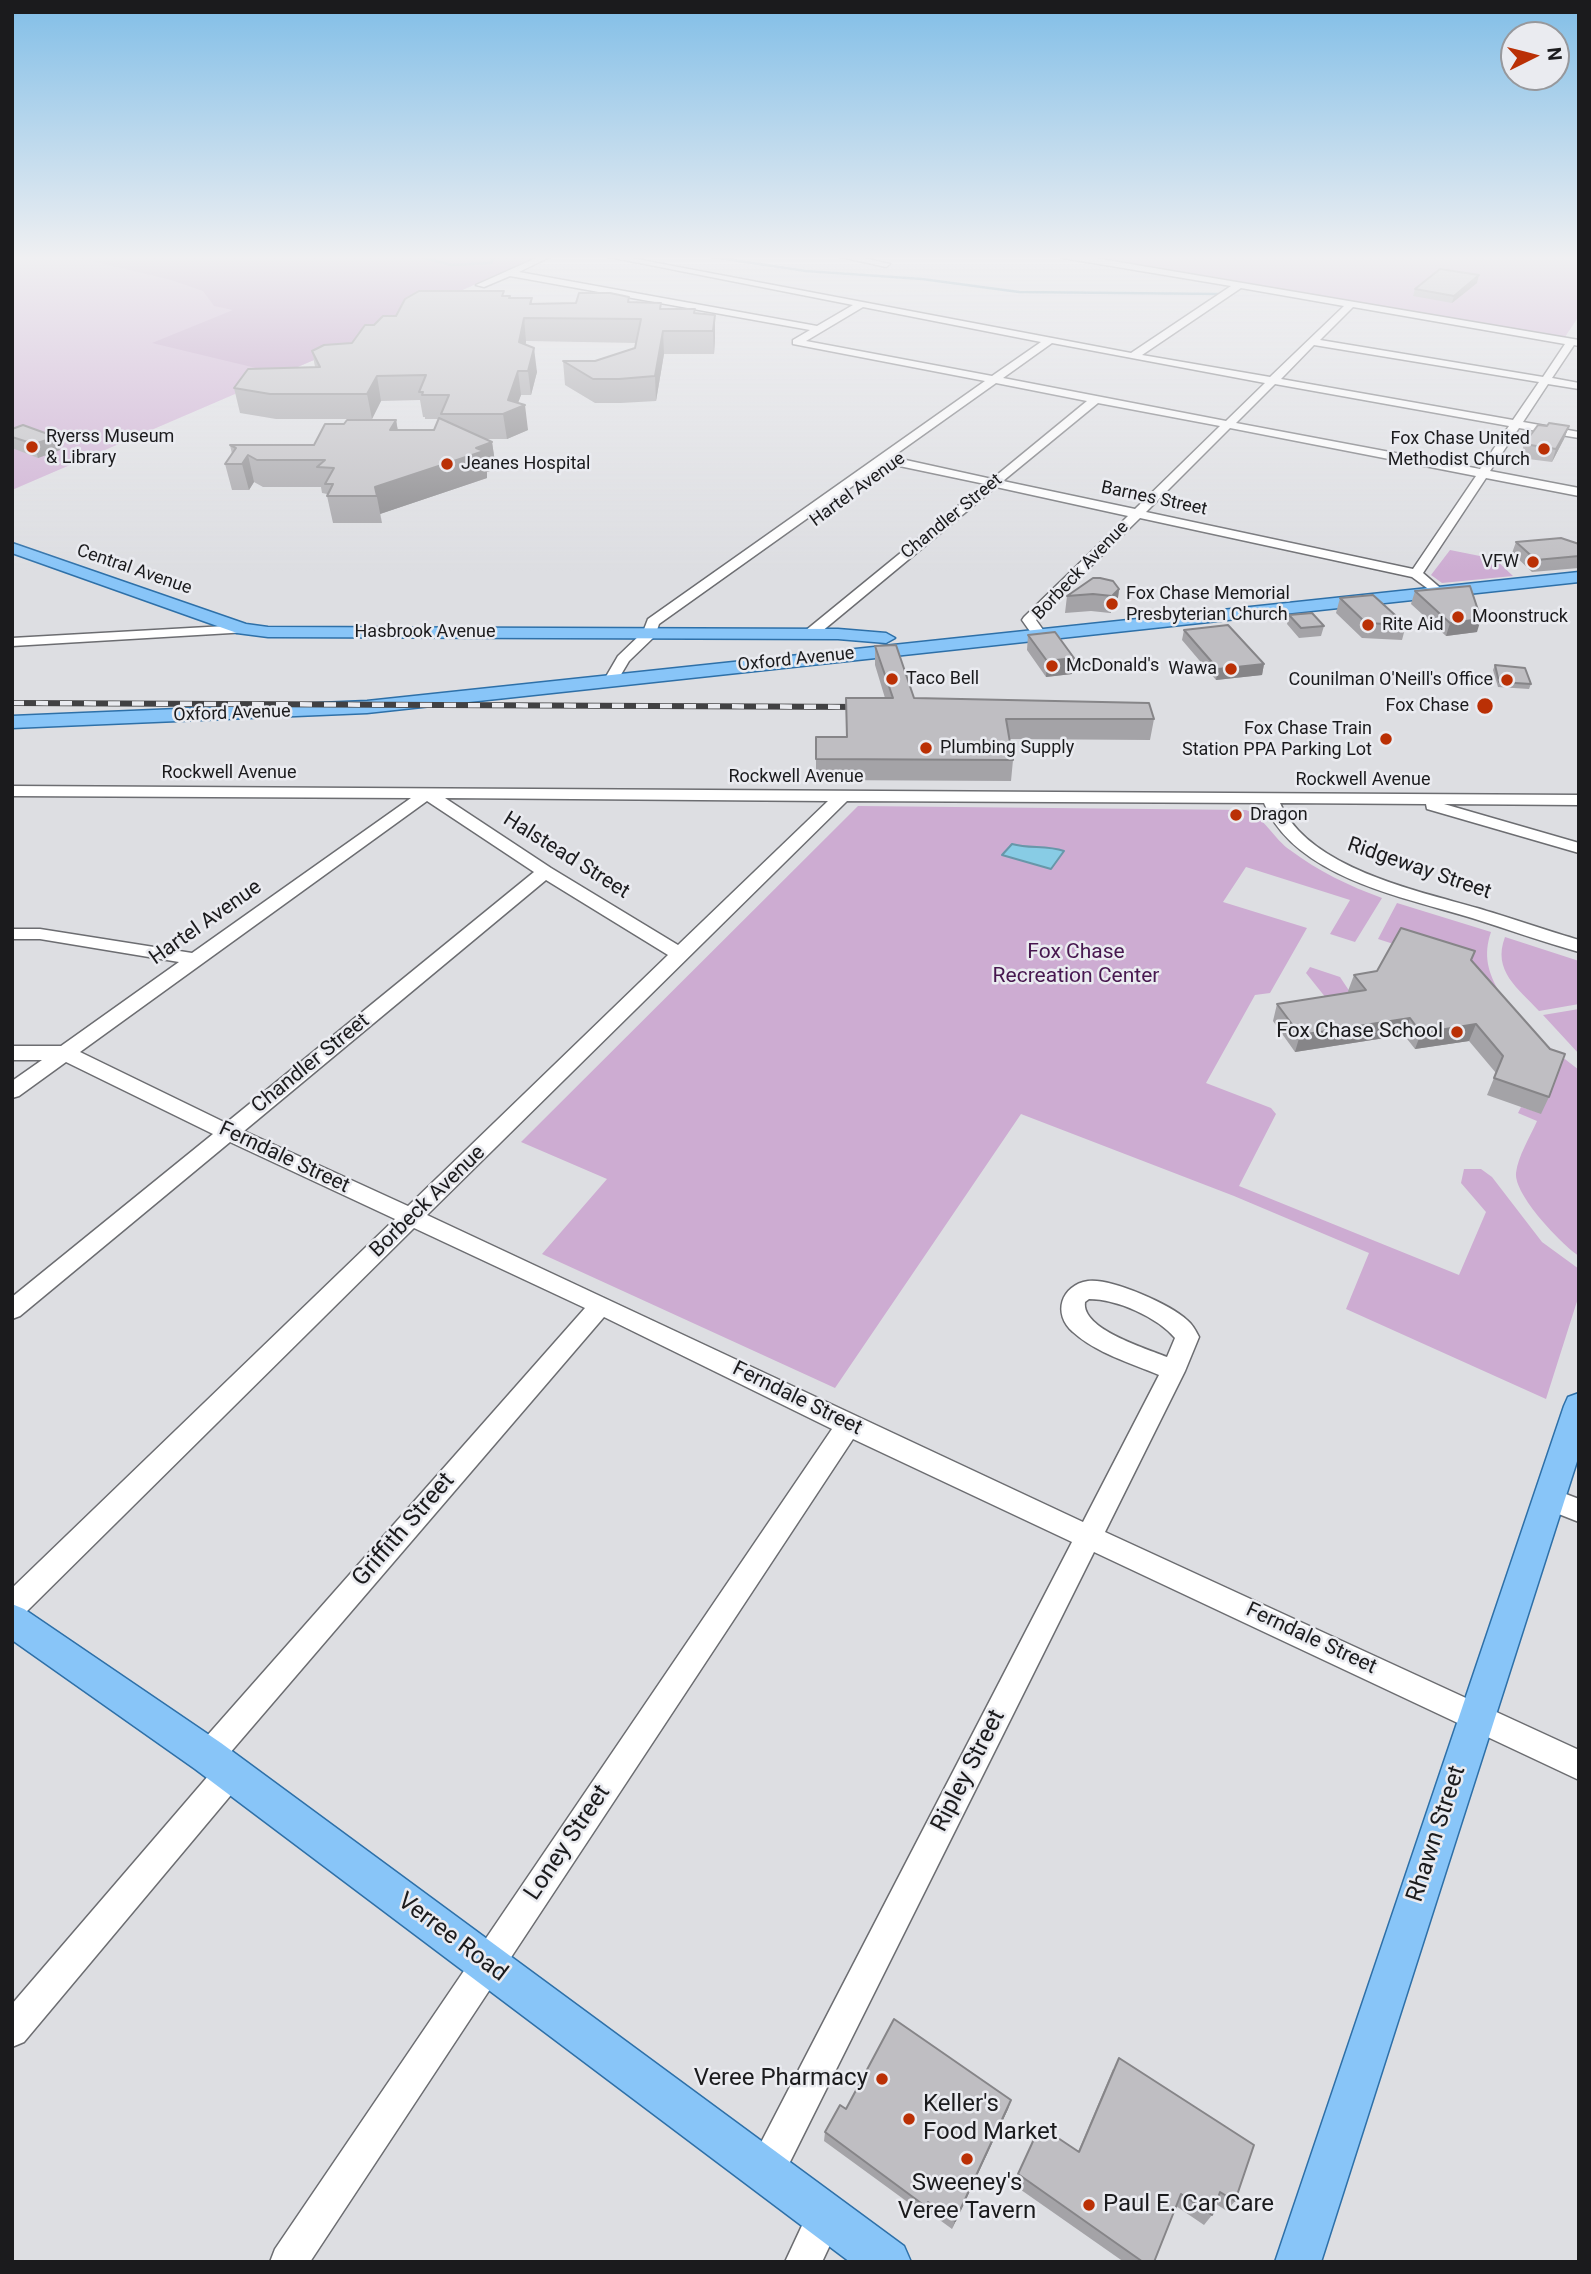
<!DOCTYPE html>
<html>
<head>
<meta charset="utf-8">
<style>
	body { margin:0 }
	#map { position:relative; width:1591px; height:2274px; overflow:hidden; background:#dddee2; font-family:Roboto,sans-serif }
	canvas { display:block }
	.frame { position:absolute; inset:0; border:14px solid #1b1b1d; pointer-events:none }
	.north { position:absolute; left:1500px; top:21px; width:70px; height:70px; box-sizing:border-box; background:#eaebf0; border:2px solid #97989c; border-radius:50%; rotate:84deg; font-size:19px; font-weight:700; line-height:28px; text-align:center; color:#1b1b1d }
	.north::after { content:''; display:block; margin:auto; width:24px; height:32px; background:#ba3005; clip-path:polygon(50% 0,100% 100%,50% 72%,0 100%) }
</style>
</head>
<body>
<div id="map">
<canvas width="1591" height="2274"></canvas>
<div class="frame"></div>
<div class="north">N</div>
</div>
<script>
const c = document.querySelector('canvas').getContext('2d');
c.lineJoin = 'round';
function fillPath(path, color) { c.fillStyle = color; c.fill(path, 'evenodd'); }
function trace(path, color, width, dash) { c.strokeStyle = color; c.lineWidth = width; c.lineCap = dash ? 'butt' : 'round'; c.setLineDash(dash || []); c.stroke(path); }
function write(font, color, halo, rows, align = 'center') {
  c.font = font + ' Roboto,sans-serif'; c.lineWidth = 5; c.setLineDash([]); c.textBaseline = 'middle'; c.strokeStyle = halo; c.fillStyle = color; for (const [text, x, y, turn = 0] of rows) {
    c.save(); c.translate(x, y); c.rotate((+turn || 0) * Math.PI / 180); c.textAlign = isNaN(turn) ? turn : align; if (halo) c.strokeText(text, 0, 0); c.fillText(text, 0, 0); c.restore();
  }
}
fillPath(new Path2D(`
	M19,255H543L423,307L335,351L12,490V257Z
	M1072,255H1579V316L1565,337Z
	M1450,550L1495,559L1513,576L1442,583L1431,575Z
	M858,806L1246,810C1263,816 1275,840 1290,850C1318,871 1349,886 1382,898L1355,942L1330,934L1350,900L1246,867L1223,902L1307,928L1270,993L1255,995L1206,1083L1271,1108L1276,1114L1239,1186L1459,1275L1486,1212L1461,1183L1464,1169H1481L1492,1177L1542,1242L1579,1269V1295L1546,1399L1346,1309L1369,1253L1234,1196L1021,1114L835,1388L542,1254L607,1179L521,1142Z
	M1397,903L1491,932C1483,955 1488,973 1500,993L1468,968L1378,939Z
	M1505,937L1579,961V1004L1539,1011C1518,988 1492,971 1505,937Z
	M1310,967L1340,977L1358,1004L1334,1008L1306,973Z
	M1579,1009V1054L1543,1015Z
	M1539,1039L1579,1070V1256C1561,1244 1514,1195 1516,1173C1518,1156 1530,1137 1537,1121L1518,1113L1521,1107L1541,1113Z`), '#cdacd2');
fillPath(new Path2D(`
	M67,255H543L423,307L335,351L281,374L152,343L233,310L214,306L203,291L171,280Z`), '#bc95c2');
const water = new Path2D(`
	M1012,844C1030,849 1046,845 1064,851L1051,869L1002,855Z`);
fillPath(water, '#88cce5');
trace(water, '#6797a9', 2);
trace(new Path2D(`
	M386,255L418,256L451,265L491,263L495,255
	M699,255L806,271L922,279L1019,292L1218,294`), '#6797a9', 2.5);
const minor = new Path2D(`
	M543,255H554L519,272L817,326L853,305L599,255H615L1131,353L1231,286L1063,258L1059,255H1077L1579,340V346L1574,345L1552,378L1579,383V389L1548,384L1523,422L1579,432V438L1519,428L1490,471L1579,488V496L1486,478L1423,573L1445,592L1438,596L1412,577L1140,518L1036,620L1046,634L1039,638L1034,637L1022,620L1024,617L1128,516L996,487L815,637H805V631L985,484L885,463L659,624L655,636L629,661L616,683L611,684L604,680L618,656L643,632L648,619L985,381L793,344V340L810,330L510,276L484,287L476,285ZM1241,288L1344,306L1270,377L1142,355ZM863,307L1041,342L992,376L806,341ZM1353,307L1565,344L1543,377L1320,340ZM1052,343L1265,383L1226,421L1003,378ZM1314,345L1539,382L1513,420L1281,379ZM996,383L1087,401L992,479L892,457ZM1275,384L1509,426L1480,469L1236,423ZM1098,403L1220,426L1135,509L1003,481ZM1230,428L1476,476L1413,569L1146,512Z
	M832,255H849L890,264L886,267Z
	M243,625L248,626V632L12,646V638Z
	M12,786L1579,795V805L1444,804L1579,843V853L1427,809L1426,804L1280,803C1308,868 1415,890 1477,908C1511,918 1545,930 1579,940V952C1543,942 1507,929 1472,918C1403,897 1294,877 1264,803L847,801L427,1215L1083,1522L1159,1375C1131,1363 1096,1353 1073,1332C1052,1314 1061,1285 1088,1281C1111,1278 1170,1304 1187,1320C1192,1324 1196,1331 1199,1337L1185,1371L1105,1532L1579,1750V1780L1094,1552L779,2184L766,2189L753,2184L748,2171L753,2158L1072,1542L853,1439L310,2262H270L275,2249L832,1429L604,1317L223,1761L230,1758L241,1763L245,1773L241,1783L24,2042L12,2047V2004L215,1768L208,1771L198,1766L193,1756L198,1746L585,1308L414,1228L22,1616L12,1619V1588L395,1219L230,1142L20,1316L12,1319V1297L213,1134L66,1062L19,1096L12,1098V1081L42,1060H12V1046H61L179,962L40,939H12V929H40L192,953L411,798L12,796ZM445,798L828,801L678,945L551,868ZM427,801L534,872L226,1123L80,1052ZM546,880L668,955L408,1206L244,1131ZM1089,1299C1117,1299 1157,1317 1175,1338L1167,1357C1145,1348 1081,1329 1085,1302Z
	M1550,1488L1579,1499V1522L1541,1507L1537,1499L1541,1491Z
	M826,2197L839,2202L844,2215L822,2262H785L813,2202Z`);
const major = new Path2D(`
	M12,543L246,624L268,627L838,629L886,633L895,638L886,643L838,639L268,637L237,633L12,553Z
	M1579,572V582L367,713L12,728V716L367,701Z
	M1579,1393V1455L1321,2262H1275L1564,1406L1568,1397Z
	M12,1604L24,1609L221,1743L904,2246L911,2262H850L195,1769L12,1640Z`);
trace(minor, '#6c6d71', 3);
trace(major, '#2e70a8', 3);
fillPath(minor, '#fff');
fillPath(major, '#88c5f8');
const rail = new Path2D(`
	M12,703L866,707`);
trace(rail, '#414143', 6);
trace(rail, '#eaebf0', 4.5, [12]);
fillPath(new Path2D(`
	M1477,283L1452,303L1413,296L1415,289Z
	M505,296L510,298H532V304L629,302L661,303V309H695V313L715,315V338L714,354H664L656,401L621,403H595L565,385L563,361H595L635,348L636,343L526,341V345L537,372L531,395H521L518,403L528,430L507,439H485L492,442L496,469L487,472V478L380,514L382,523H333L327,496V494L322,493L321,487H263L254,482L249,490H232L225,464L232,454L230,445H314L344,424L396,420L398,430H434L438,419H425V417H423L420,400L381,401L372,419H276L240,413L234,388L315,367L312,351L352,343L396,316Z
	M1547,426H1569L1564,439L1552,462L1520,458L1524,444Z
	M12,429L60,450L38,458L12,448Z
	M1516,542L1579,544V568L1532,572L1512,553Z
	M1119,589L1117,606L1110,613L1091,611L1065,613L1067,596Z
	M1415,591L1477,632L1446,636L1411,604Z
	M1340,598L1406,625L1402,640L1362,638L1336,613Z
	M1289,615L1324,626L1321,636L1299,638L1287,624Z
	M1184,630L1264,664L1262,675L1216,680L1182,640Z
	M1028,635L1074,658L1072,674L1046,677L1027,650Z
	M875,646L914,698L1154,719L1150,740L1009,739L1013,760L1011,781L816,780V737H846V698H885L875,665Z
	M1495,665L1531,684L1529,689L1498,687L1493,670Z
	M1472,960L1549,1097L1541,1114L1487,1095L1496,1073L1469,1041L1415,1049L1404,1035L1295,1052L1273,1021L1277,1004L1349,993L1348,991L1354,975Z
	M1113,2069L1235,2201L1227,2211L1216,2204L1212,2215L1204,2225L1176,2206L1154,2262H1124L1014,2185L1018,2174L1078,2152Z
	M1011,2100L1008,2109L952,2229L926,2210L924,2214L824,2141L825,2132L846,2109Z`), '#a4a3a7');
fillPath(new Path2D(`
	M1479,275L1477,283L1452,303L1454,296Z
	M715,315V338L714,354L713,331Z
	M524,318L526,341L521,366L519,342Z
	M663,331L664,354L656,401L655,376Z
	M534,348L537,372L531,395L528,371Z
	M518,371L521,395L516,408L525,405L528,430L507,439L503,414Z
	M377,376L381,401L372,419L367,394Z
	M396,420L400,445L390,430Z
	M1569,426L1564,439L1552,462L1556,449Z
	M56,437L60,450L38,458L34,444Z
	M492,442L496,469L487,472V478L380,514L382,523L375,487Z
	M248,455L254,482L249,490L242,464Z
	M1119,589L1117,606L1110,613L1112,596Z
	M1481,619L1477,632L1446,636L1450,623Z
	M1074,658L1072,674L1046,677L1047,661Z
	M1264,664L1262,675L1216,680L1218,669Z
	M1410,1018L1404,1035L1295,1052L1300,1035Z
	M1476,1024L1469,1041L1415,1049L1421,1033Z
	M1011,2100L1008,2109L952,2229L955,2221Z`), '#868588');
const building = new Path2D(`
	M1440,269L1479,275L1454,296L1415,289Z
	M419,291H504L502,296H510L509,298H532L530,304L576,303L579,293H610L629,297L628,302L661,303L660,309H695L694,313L715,315L713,331H663L655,376L619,379H593L563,361H595L635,348L641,319L524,318L519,342L534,348L528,371H518L508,400L525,405L503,414H441L449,395H422L423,392H419L426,375L377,376L367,394H270L234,388L248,369L320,367L312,351L324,345L352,343L365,325H374L383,316H396L405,299Z
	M439,418L492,442L476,448L484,451L375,487L377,496H327L333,484H325L334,468L317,467L325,460H257L248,455L242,464H225L236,448L230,445H314L325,424H344L347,420H396L390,430H434Z
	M1549,423L1569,426L1556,449L1524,444L1538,425L1547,426Z
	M23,425L56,437L34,444L12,437V429Z
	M1561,538L1579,544V556L1536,560L1516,542Z
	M1093,578H1100L1113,581L1119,589L1112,596L1093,594L1067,596Z
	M1470,586L1481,619L1450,623L1415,591Z
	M1373,595L1406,625L1366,623L1340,598Z
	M1312,613L1324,626L1301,628L1289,615Z
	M1228,625L1264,664L1218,669L1184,630Z
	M1055,632L1074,658L1047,661L1028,635Z
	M896,645L914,698L1149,703L1154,719H1006L1013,760L816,759V737H847L846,698H893L875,646Z
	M1495,665L1525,668L1531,684L1499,682Z
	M1401,928L1475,951L1471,960L1550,1049L1565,1054L1549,1097L1494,1078L1503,1056L1476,1024L1421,1033L1410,1018L1300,1035L1277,1004L1366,990L1354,975L1377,971Z
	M894,2019L1011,2100L955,2221L928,2202L925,2206L825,2132L840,2105L846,2109Z
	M1119,2058L1254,2145L1235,2201L1220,2192L1212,2215L1181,2194L1154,2262H1143L1018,2174L1040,2126L1079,2152Z`);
fillPath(building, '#bfbec2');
trace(building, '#868588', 2);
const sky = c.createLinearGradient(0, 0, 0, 573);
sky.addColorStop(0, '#81bee7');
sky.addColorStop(0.45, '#f0f0f2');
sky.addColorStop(1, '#f0f0f200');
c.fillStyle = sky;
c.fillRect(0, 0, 1591, 573);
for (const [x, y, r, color] of [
	[32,447,7,"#ba3005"],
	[1544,449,7,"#ba3005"],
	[447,464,7,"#ba3005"],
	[1533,562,7,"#ba3005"],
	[1112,604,7,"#ba3005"],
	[1458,617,7,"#ba3005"],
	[1368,625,7,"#ba3005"],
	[1052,666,7,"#ba3005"],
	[1231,669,7,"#ba3005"],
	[892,679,7,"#ba3005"],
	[1507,680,7,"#ba3005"],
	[1485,706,9,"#ba3005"],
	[1386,739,7,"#ba3005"],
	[926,748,7,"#ba3005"],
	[1236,815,7,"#ba3005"],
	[1457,1032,7,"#ba3005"],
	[882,2079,7,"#ba3005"],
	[909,2119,7,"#ba3005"],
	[967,2159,7,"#ba3005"],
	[1089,2205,7,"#ba3005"]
]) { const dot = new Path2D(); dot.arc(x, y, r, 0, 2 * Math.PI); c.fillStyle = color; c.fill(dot); trace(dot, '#eaebf0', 2.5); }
write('18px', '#1b1b1d', '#eaebf0', [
	["Ryerss Museum",46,437],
	["& Library",46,458],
	["Fox Chase United",1530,439,"right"],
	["Methodist Church",1530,460,"right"],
	["Jeanes Hospital",461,464],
	["VFW",1519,562,"right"],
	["Fox Chase Memorial",1126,594],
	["Presbyterian Church",1126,615],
	["Moonstruck",1472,617],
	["Rite Aid",1382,625],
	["McDonald's",1066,666],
	["Wawa",1217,669,"right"],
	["Taco Bell",906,679],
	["Counilman O'Neill's Office",1493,680,"right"],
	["Fox Chase",1469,706,"right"],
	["Fox Chase Train",1372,729,"right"],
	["Station PPA Parking Lot",1372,750,"right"],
	["Plumbing Supply",940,748],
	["Dragon",1250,815]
], 'left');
write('18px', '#1b1b1d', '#eaebf0', [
	["Hartel Avenue",858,490,-36],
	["Barnes Street",1154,499,12],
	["Chandler Street",952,517,-39],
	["Central Avenue",134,570,19],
	["Borbeck Avenue",1081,571,-46],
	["Hasbrook Avenue",425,632],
	["Oxford Avenue",796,660,-6],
	["Oxford Avenue",232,714,-2],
	["Rockwell Avenue",229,773],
	["Rockwell Avenue",796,777],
	["Rockwell Avenue",1363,780]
]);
write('21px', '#1b1b1d', '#eaebf0', [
	["Halstead Street",566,856,32],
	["Ridgeway Street",1419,869,19],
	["Hartel Avenue",206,923,-35],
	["Chandler Street",311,1064,-39],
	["Ferndale Street",284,1158,25],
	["Borbeck Avenue",428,1202,-44],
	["Ferndale Street",797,1399,26],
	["Ferndale Street",1311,1639,25]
]);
write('21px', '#47174f', '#eaebf0', [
	["Fox Chase",1076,953],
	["Recreation Center",1076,977]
]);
write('21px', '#1b1b1d', '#eaebf0', [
	["Fox Chase School",1443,1032]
], 'right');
write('24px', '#1b1b1d', '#eaebf0', [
	["Griffith Street",404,1530,-49],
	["Ripley Street",969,1771,-63],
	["Rhawn Street",1437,1834,-72],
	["Loney Street",568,1843,-56],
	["Verree Road",452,1938,37]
]);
write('24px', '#1b1b1d', '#eaebf0', [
	["Veree Pharmacy",868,2079,"right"],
	["Keller's",923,2105],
	["Food Market",923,2133],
	["Sweeney's",967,2184,"center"],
	["Veree Tavern",967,2212,"center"],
	["Paul E. Car Care",1103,2205]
], 'left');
</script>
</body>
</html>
